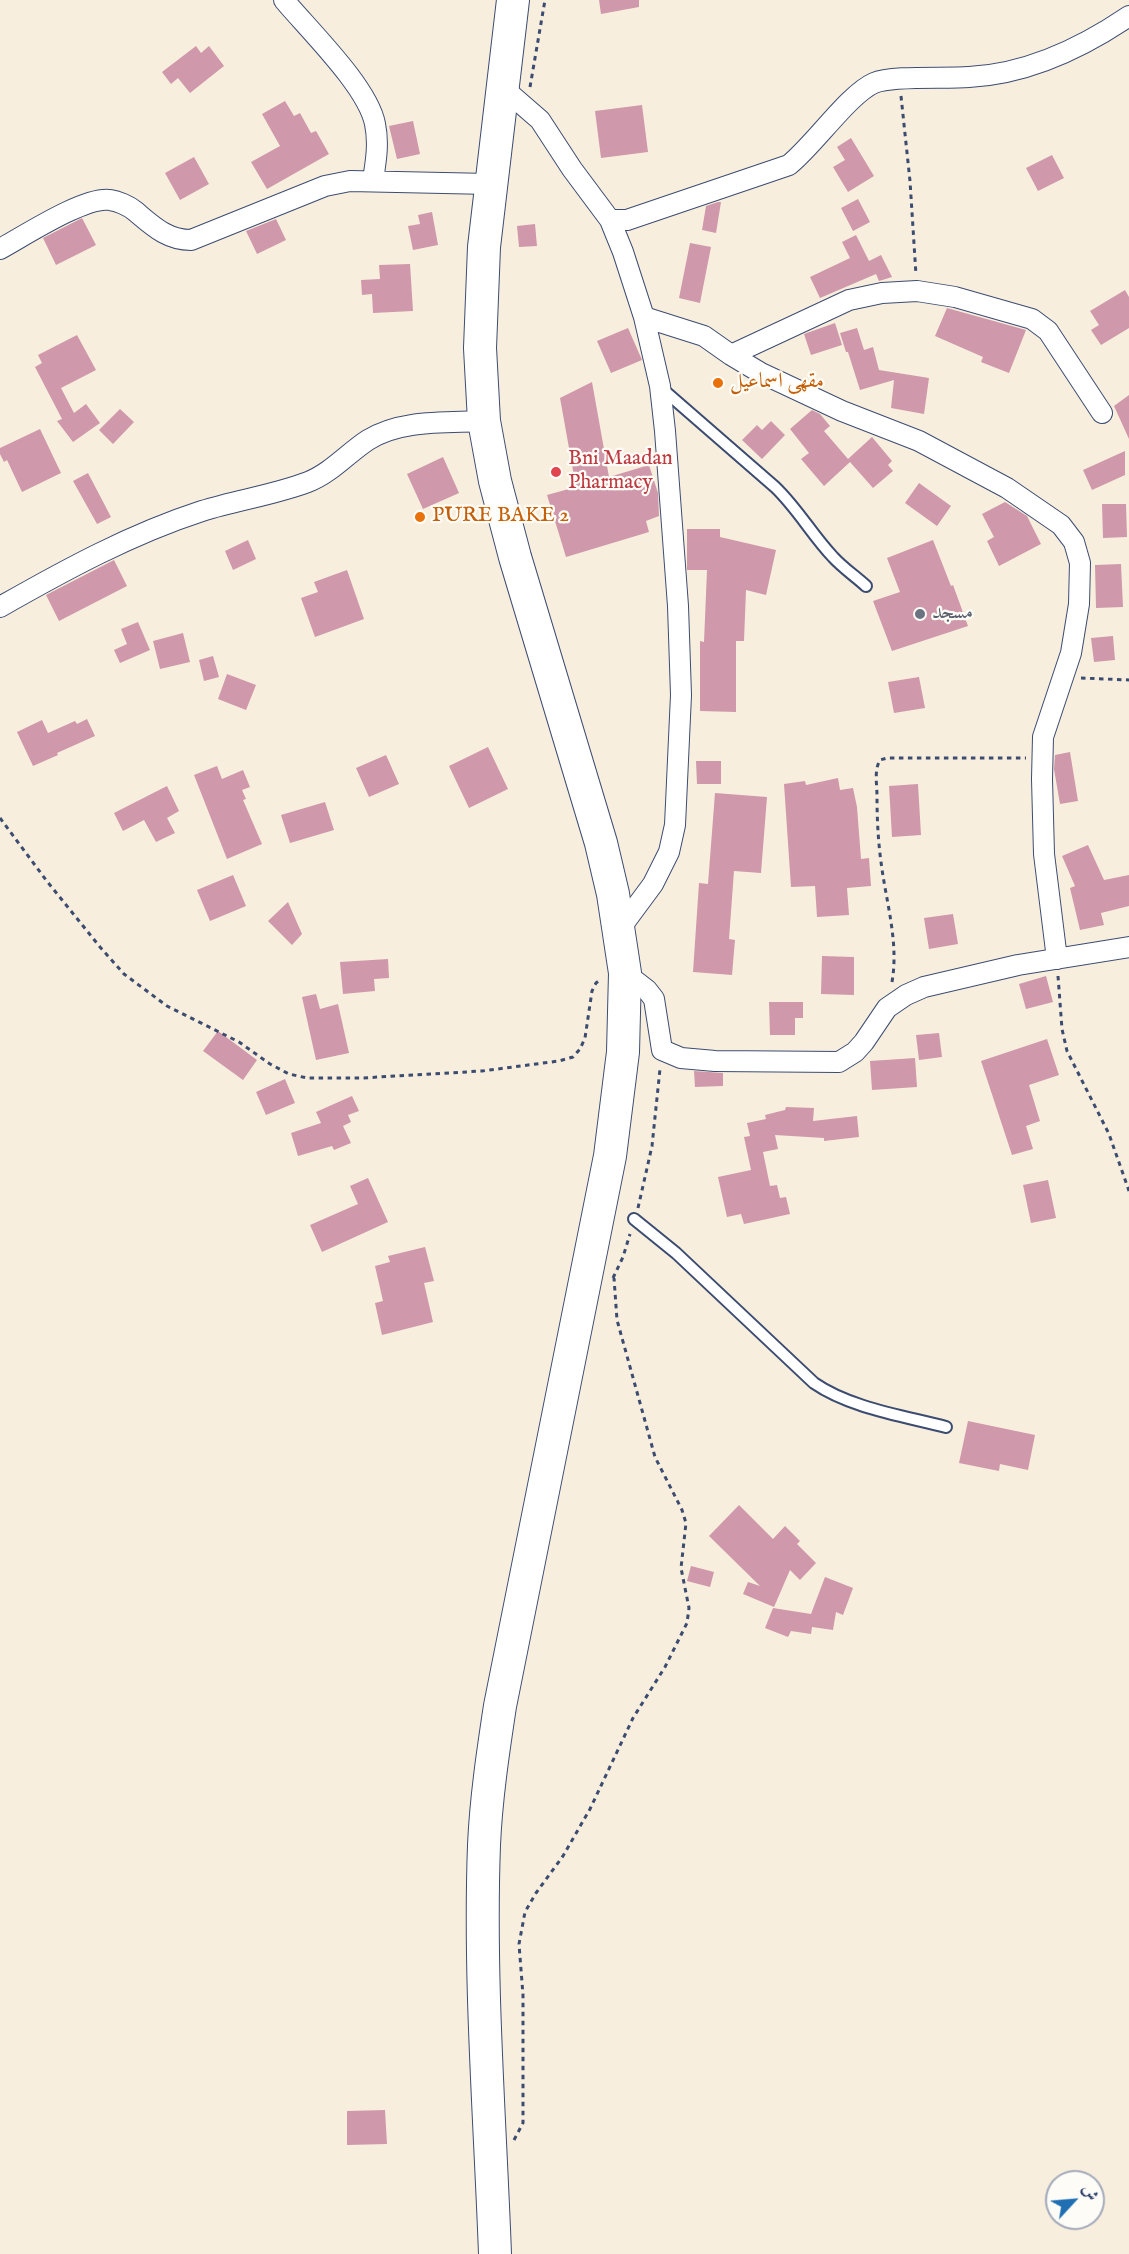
<!DOCTYPE html>
<html>
<head>
<meta charset="utf-8">
<style>
	body { margin:0 }
	#map { position:relative; width:1129px; height:2254px; overflow:hidden; background:#f8eede; font-family:"IM FELL English",Amiri,serif }
	canvas { display:block }
	.north { position:absolute; left:1045px; top:2170px; width:60px; height:60px; box-sizing:border-box; background:#fdfcf7; border:2px solid #a3aaba; border-radius:50%; rotate:64deg; font-size:16px; font-weight:700; line-height:24px; text-align:center; color:#1b2f5e }
	.north::after { content:''; display:block; margin:auto; width:21px; height:27px; background:#1f6fb2; clip-path:polygon(50% 0,100% 100%,50% 72%,0 100%) }
</style>
</head>
<body>
<div id="map">
<canvas width="1129" height="2254"></canvas>
<div class="north">ش</div>
</div>
<script>
const c = document.querySelector('canvas').getContext('2d');
c.lineJoin = 'round';
function fillPath(path, color) { c.fillStyle = color; c.fill(path, 'evenodd'); }
function trace(path, color, width, dash) { c.strokeStyle = color; c.lineWidth = width; c.lineCap = dash ? 'butt' : 'round'; c.setLineDash(dash || []); c.stroke(path); }
function write(font, color, halo, rows, align = 'center') {
  c.font = font + ' "IM FELL English",Amiri,serif'; c.lineWidth = 4.5; c.setLineDash([]); c.textBaseline = 'middle'; c.strokeStyle = halo; c.fillStyle = color; for (const [text, x, y, turn = 0] of rows) {
    c.save(); c.translate(x, y); c.rotate((+turn || 0) * Math.PI / 180); c.textAlign = isNaN(turn) ? turn : align; if (halo) c.strokeText(text, 0, 0); c.fillText(text, 0, 0); c.restore();
  }
}
fillPath(new Path2D(`
	M599,0H639V7L601,14Z
	M196,46L201,53L209,46L224,66L190,93L178,78L171,84L162,72Z
	M285,101L294,116L300,113L311,133L316,131L329,154L267,189L251,162L280,146L262,114Z
	M642,105L648,152L601,158L595,111Z
	M413,121L420,154L397,159L389,126Z
	M851,138L874,176L848,192L833,167L845,160L837,147Z
	M1052,155L1064,178L1038,191L1026,168Z
	M194,157L209,184L180,200L165,173Z
	M858,199L870,222L853,231L841,208Z
	M718,202H721L716,233L702,230L706,206Z
	M432,212L438,245L413,250L408,226L420,224L418,215Z
	M82,218L96,245L56,265L43,238Z
	M276,219L286,240L257,254L246,231Z
	M535,224L537,246L519,247L517,226Z
	M856,235L869,261L881,255L892,277L879,281L876,274L820,298L810,277L850,258L842,242Z
	M690,243L711,247L700,303L679,298Z
	M410,264L413,311L373,313L372,294L362,295L361,280L380,279L379,265Z
	M1125,290L1129,297V328L1101,345L1091,330L1099,325L1090,311Z
	M947,308L1026,330L1009,373L981,362L983,357L935,336Z
	M835,323L842,345L811,355L804,334Z
	M628,328L642,360L611,373L597,341Z
	M857,328L864,350L873,347L879,370L929,378L924,414L891,408L894,380L860,390L848,352H846L840,333Z
	M77,335L96,370L61,388L74,413L86,404L100,423L73,442L57,421L62,419L35,367L42,363L38,355Z
	M592,382L609,477L649,465L658,493L659,516L646,521L649,532L566,557L547,495L576,487L560,398Z
	M1129,395V439L1114,406Z
	M120,409L134,422L113,444L99,430Z
	M812,410L820,414L830,426L824,431L848,459L872,437L892,461L888,465L893,471L873,488L850,462L824,486L801,459L809,453L790,429Z
	M771,421L785,435L762,459L742,440L757,425L762,430Z
	M40,429L61,473L22,492L7,460L4,462L0,454V448Z
	M1125,451V475L1092,490L1083,470Z
	M443,457L459,493L423,509L407,474Z
	M88,473L111,517L97,524L73,481Z
	M919,483L951,506L937,526L905,503Z
	M1005,502L1027,516L1041,544L999,566L987,541L994,537L982,514Z
	M1102,504H1126L1127,537L1103,538Z
	M687,529H720V537L776,550L766,595L746,590L744,641H736V712L700,711V641L704,642L707,570H687Z
	M248,540L256,559L233,570L225,551Z
	M933,540L951,586L953,585L968,626L892,651L873,601L900,592L887,558Z
	M114,560L127,586L59,621L46,595Z
	M1121,564L1123,607L1096,608L1095,565Z
	M347,570L364,619L315,637L301,598L318,592L314,582Z
	M138,622L150,650L120,663L114,650L127,644L121,629Z
	M183,633L190,662L160,669L153,641Z
	M1113,636L1115,660L1094,662L1091,638Z
	M213,656L219,677L204,681L199,660Z
	M227,674L256,685L246,710L218,699Z
	M919,677L925,708L894,713L888,682Z
	M87,719L95,736L57,753L58,755L33,766L17,732L42,720L48,733L75,721L77,724Z
	M488,747L508,789L469,808L449,766Z
	M1070,752L1078,801L1060,804L1054,769L1055,755Z
	M386,755L399,784L369,797L356,768Z
	M696,761H721V784H697Z
	M217,766L222,779L243,770L250,787L242,790L246,799L243,800L262,844L227,859L194,775Z
	M838,778L840,790L853,788L857,807L861,859L869,858L871,886L847,888L849,915L817,917L815,886L791,887L784,784L805,781L806,785Z
	M918,784L921,835L892,837L889,786Z
	M167,786L179,811L167,818L175,833L156,842L144,820L123,831L114,813Z
	M715,793L767,797L761,873L734,871L729,939L735,940L732,975L693,972L699,883L708,884Z
	M325,802L334,830L290,843L281,815Z
	M1088,845L1104,880L1129,875V906L1101,913L1104,925L1080,930L1070,888L1075,886L1062,856Z
	M233,875L246,906L210,921L197,890Z
	M288,902L302,934L292,945L268,921Z
	M953,914L958,944L929,949L924,918Z
	M822,956L854,957V995L821,994Z
	M388,959L389,978L374,979L375,991L343,994L340,962Z
	M1046,976L1053,1002L1026,1009L1019,984Z
	M316,994L320,1009L338,1004L349,1053L316,1060L302,997Z
	M769,1002H803V1018H795V1035H770Z
	M218,1031L257,1060L243,1080L203,1051Z
	M939,1033L942,1057L919,1060L916,1035Z
	M1047,1039L1059,1075L1029,1085L1040,1121L1026,1126L1033,1149L1012,1155L981,1061Z
	M915,1058L917,1087L872,1090L870,1061Z
	M694,1071L723,1073V1086L695,1087Z
	M285,1079L295,1103L266,1115L256,1092Z
	M352,1096L359,1111L348,1115L351,1122L343,1126L351,1143L334,1150L332,1146L298,1156L291,1133L321,1123L316,1112Z
	M786,1107L814,1108L813,1121L857,1116L859,1137L824,1141V1138L775,1135L778,1149L763,1152L770,1186L777,1185L780,1198L786,1197L790,1214L744,1224L741,1214L727,1217L718,1177L751,1170L744,1137L750,1136L747,1123L766,1119L765,1115L785,1110Z
	M368,1178L388,1222L322,1252L310,1225L358,1204L350,1186Z
	M1048,1180L1056,1218L1031,1223L1023,1185Z
	M425,1247L434,1281L424,1283L433,1322L382,1335L375,1303L383,1301L375,1266L390,1262L388,1256Z
	M968,1421L1035,1435L1028,1470L1000,1464L999,1471L959,1463Z
	M739,1505L773,1539L785,1526L800,1541L797,1544L816,1563L800,1580L790,1570L774,1607L743,1594L748,1582L760,1586L709,1536Z
	M691,1566L714,1572L710,1587L687,1581Z
	M825,1577L853,1588L843,1615L836,1612L833,1630L812,1627L811,1634L791,1631L788,1637L765,1628L773,1608L811,1614Z
	M385,2110L387,2144L347,2145V2111Z`), '#cf98ab');
const service = new Path2D(`
	M660,387L775,487C798,509 812,535 833,557C843,568 855,576 866,586
	M634,1219L676,1253L814,1383C850,1408 904,1416 946,1427`);
const minor = new Path2D(`
	M284,0C309,30 368,87 375,124C379,143 376,161 373,180
	M502,87L540,120L572,169L610,220H627L789,165C814,145 849,94 874,83C893,75 946,79 969,77C1028,74 1082,48 1129,16
	M610,220L623,252L644,317L660,386L665,431L678,606L681,695L675,825L669,852L653,884L619,930
	M0,249C24,236 85,196 110,200C118,201 129,206 135,211C153,226 167,240 191,240L325,186L350,181L490,184
	M644,317L704,336L731,355L761,373L842,411L919,441L1007,488L1061,525L1074,542L1080,563L1079,604L1071,653L1043,737L1042,779L1044,854L1057,959
	M731,355L849,300L882,293L917,291L955,297L1032,319L1048,331L1102,413
	M0,607C65,570 131,534 202,511C237,500 274,495 308,482C331,473 348,453 368,440C401,419 447,423 484,421
	M625,973L647,990L654,999L662,1050L681,1058L715,1061L839,1062L855,1052L864,1042L887,1008L906,995L924,987L1018,965L1129,947`);
const primary = new Path2D(`
	M495,2254C490,2118 479,1981 484,1845C486,1799 493,1752 500,1706L610,1156L623,1052L625,973L613,894L601,843L515,557L495,481L484,421L480,348L484,247L513,0`);
trace(service, '#3c4c71', 14);
trace(minor, '#3c4c71', 22);
trace(primary, '#3c4c71', 34);
trace(new Path2D(`
	M530,87L545,0
	M901,96L910,181L916,275
	M1081,678L1129,680
	M0,818L46,880L100,947L124,974L167,1006L239,1042L270,1064L289,1074L307,1078H362L482,1071L559,1061L573,1057L580,1049L585,1038L592,991L596,983L600,980
	M1058,976L1062,1029L1067,1051L1109,1134L1129,1191
	M892,982C899,942 886,902 881,862C878,840 877,818 877,796C877,785 874,770 880,760L887,758H1026
	M638,1208L652,1146L660,1069
	M613,1278L623,1257L630,1234
	M514,2140L523,2123V1995L519,1944L525,1912L536,1893L563,1856L590,1809L633,1718L665,1667L687,1623L689,1608L681,1568L686,1523L682,1510L655,1457L617,1320L614,1278`), '#3c4c71', 3, [4.5, 4.5]);
trace(service, '#fff', 10);
trace(minor, '#fff', 20);
trace(primary, '#fff', 32);
for (const [x, y, r, color] of [
	[718,383,6,"#e8710a"],
	[556,472,6,"#e0444e"],
	[420,517,6,"#e8710a"],
	[920,614,6,"#6b7280"]
]) { const dot = new Path2D(); dot.arc(x, y, r, 0, 2 * Math.PI); c.fillStyle = color; c.fill(dot); trace(dot, '#fdfcf7', 2); }
write('21px', '#c56008', '#fdfcf7', [
	["مقهى اسماعيل",730,383],
	["PURE BAKE 2",432,517]
], 'left');
write('21px', '#be3a42', '#fdfcf7', [
	["Bni Maadan",568,460],
	["Pharmacy",568,484]
], 'left');
write('21px', '#5b616d', '#fdfcf7', [
	["مسجد",932,614]
], 'left');
</script>
</body>
</html>
